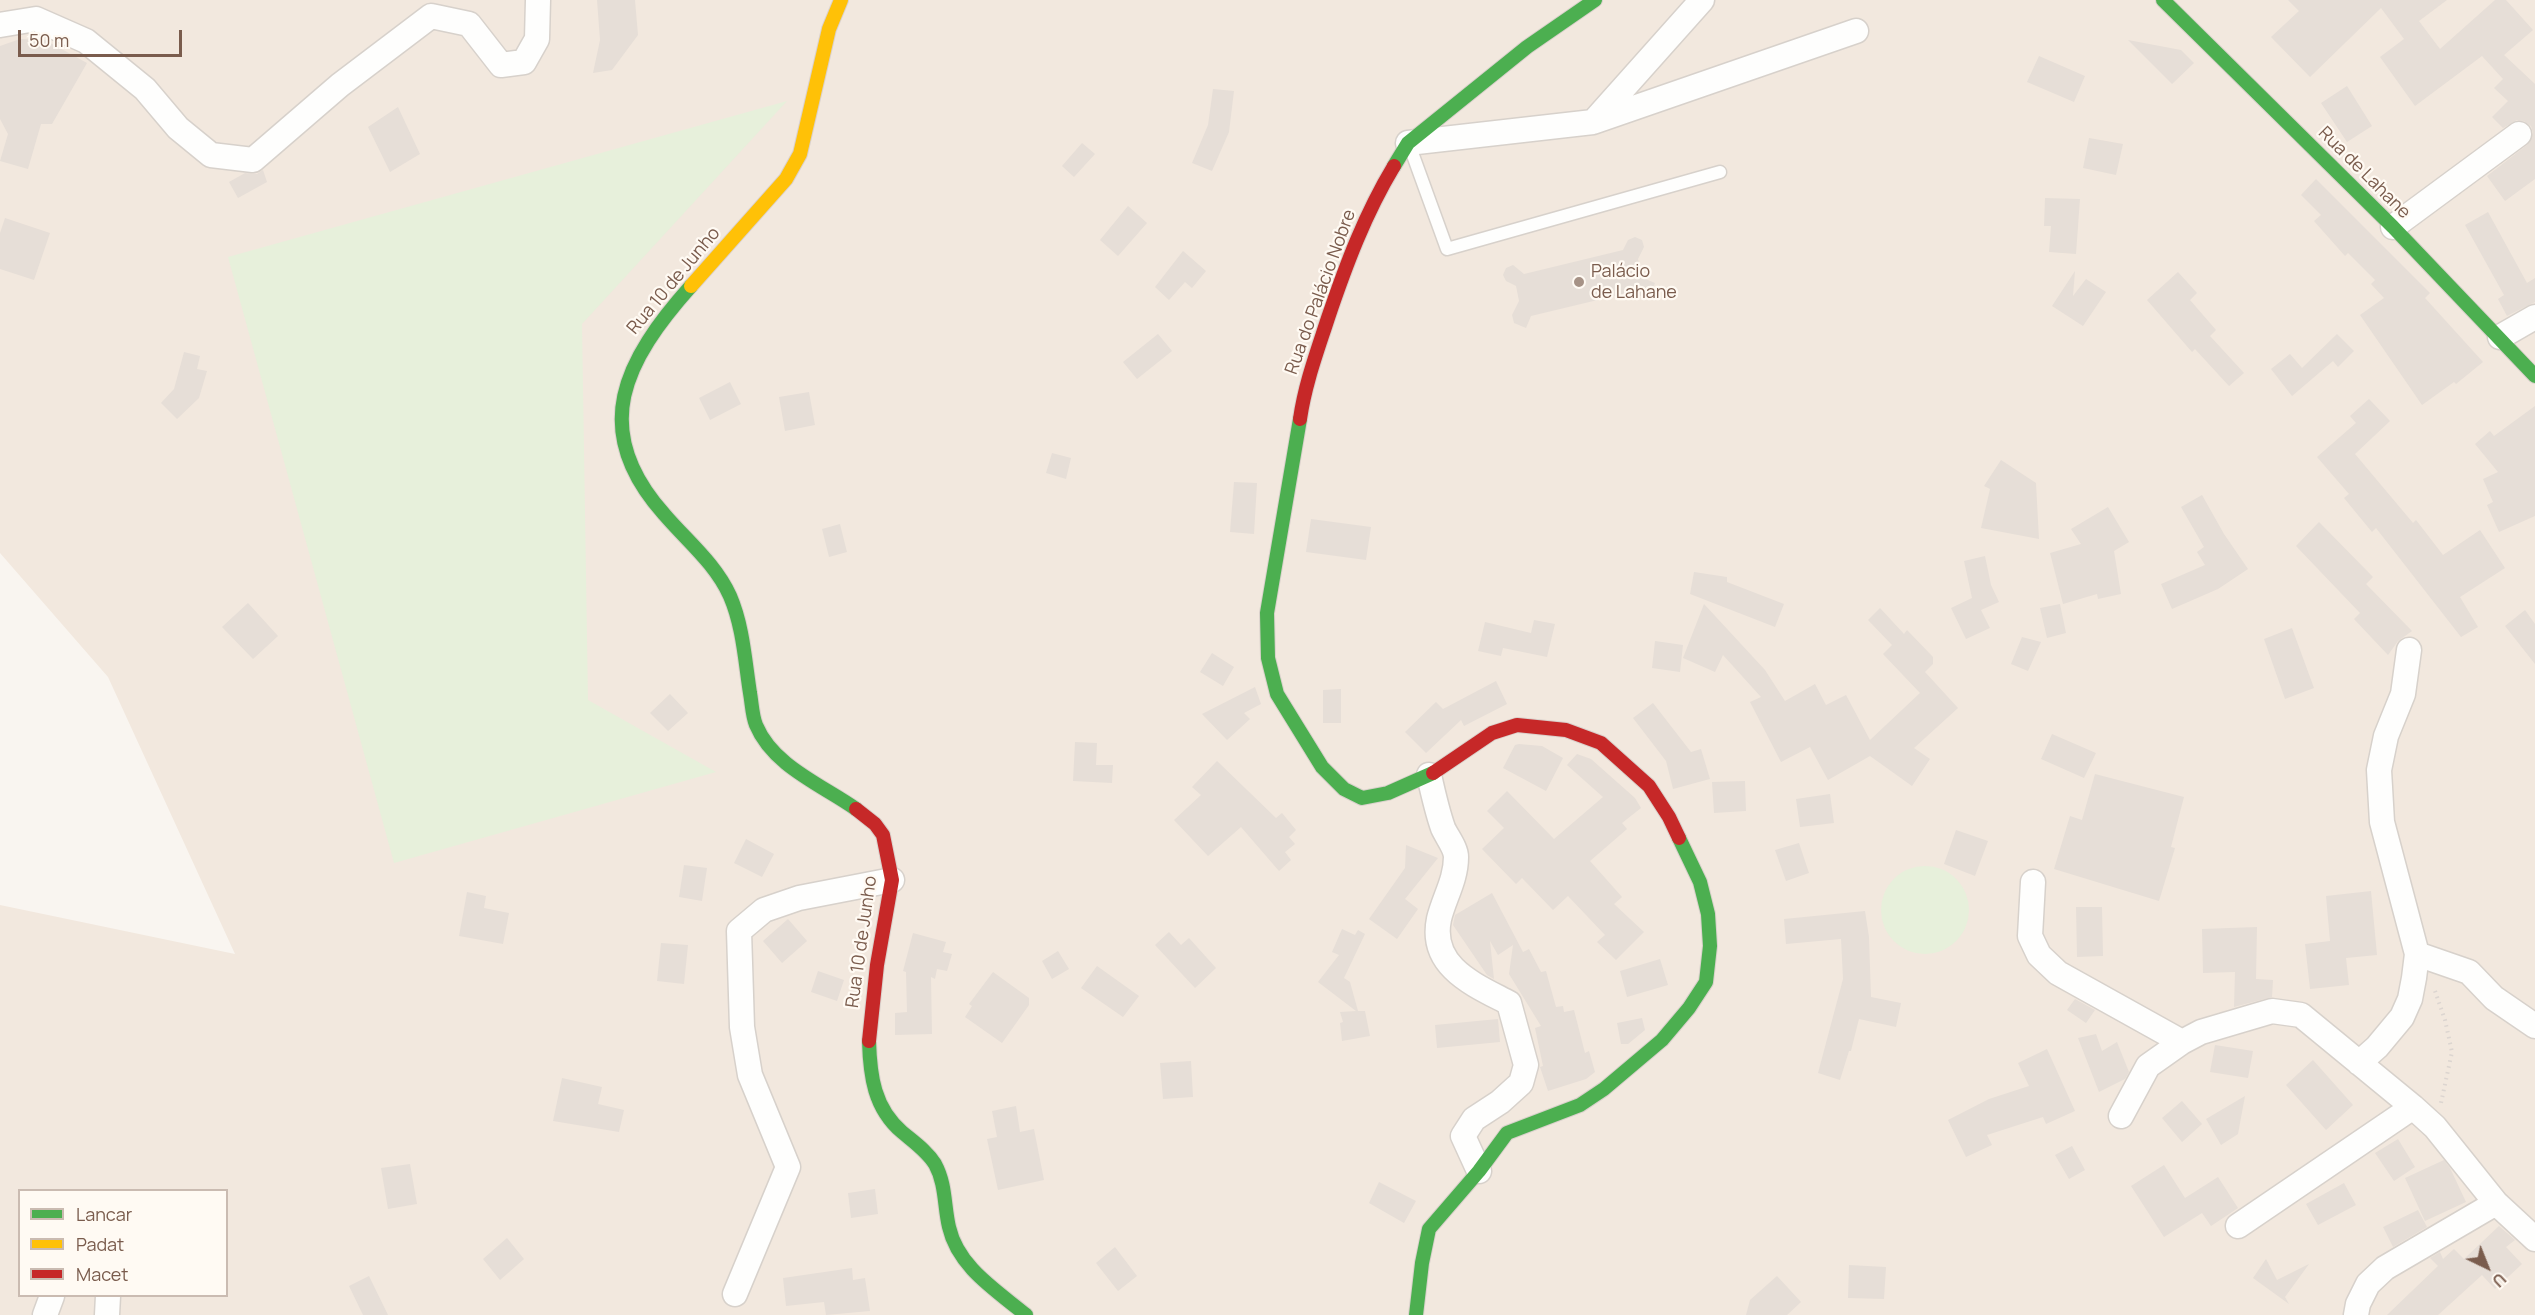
<!DOCTYPE html>
<html>
<head>
<meta charset="utf-8">
<style>
	body { margin:0 }
	#map { position:relative; width:2535px; height:1315px; overflow:hidden; background:#f9f5f0; font-family:Manrope,sans-serif }
	canvas { display:block }
	.legend { position:absolute; left:18px; top:1189px; width:210px; height:108px; box-sizing:border-box; background:#fffaf3; border:2px solid #cabbb1; margin:0; padding:8px 10px; list-style:none; font-size:18px; color:#7a5c4d }
	.legend li { display:flex; align-items:center; gap:12px; height:30px }
	.legend b { width:30px; border:2px solid #cabbb1 }
	.north { position:absolute; left:2457px; top:1237px; width:60px; height:60px; -webkit-text-stroke:4px #fffaf3; paint-order:stroke; rotate:137deg; font-size:16px; font-weight:700; line-height:24px; text-align:center; color:#7a5c4d }
	.north::after { content:''; display:block; margin:auto; width:21px; height:27px; background:#7a5c4d; clip-path:polygon(50% 0,100% 100%,50% 72%,0 100%) }
	.scale { position:absolute; left:18px; top:30px; width:164px; height:27px; box-sizing:border-box; border:3px solid #7a5c4d; border-top:0; padding-left:8px; font-size:18px; line-height:21px; white-space:nowrap; color:#7a5c4d; -webkit-text-stroke:4px #fffaf3; paint-order:stroke }
</style>
</head>
<body>
<div id="map">
<canvas width="2535" height="1315"></canvas>
<ul class="legend">
<li><b style="height:8px;background:#4caf50"></b>Lancar</li>
<li><b style="height:8px;background:#ffc107"></b>Padat</li>
<li><b style="height:8px;background:#c62828"></b>Macet</li>
</ul>
<div class="north">U</div>
<div class="scale">50 m</div>
</div>
<script>
const c = document.querySelector('canvas').getContext('2d');
c.lineJoin = 'round';
function fillPath(path, color) { c.fillStyle = color; c.fill(path, 'evenodd'); }
function trace(path, color, width, dash) { c.strokeStyle = color; c.lineWidth = width; c.lineCap = dash ? 'butt' : 'round'; c.setLineDash(dash || []); c.stroke(path); }
function write(font, color, halo, rows, align = 'center') {
  c.font = font + ' Manrope,sans-serif'; c.lineWidth = 4.5; c.setLineDash([]); c.textBaseline = 'middle'; c.strokeStyle = halo; c.fillStyle = color; for (const [text, x, y, turn = 0] of rows) {
    c.save(); c.translate(x, y); c.rotate((+turn || 0) * Math.PI / 180); c.textAlign = isNaN(turn) ? turn : align; if (halo) c.strokeText(text, 0, 0); c.fillText(text, 0, 0); c.restore();
  }
}
fillPath(new Path2D(`
	M0,0H2535V1315H0V905L235,954L108,677L0,553ZM20,1190H226V1296H20Z`), '#f2e8de');
fillPath(new Path2D(`
	M787,101L582,324L588,700L716,772L394,863L228,257Z
	M1881 910a44 44 0 1 1 88 0a44 44 0 1 1-88 0Z`), '#e7f0db');
fillPath(new Path2D(`
	M597,0H635L638,35L612,70L593,73L600,40Z
	M2288,0H2447L2419,21L2440,49L2495,0H2506L2533,30L2504,55L2535,84V179L2505,201L2487,176L2527,145L2533,133L2531,126L2524,121L2517,120L2503,128L2492,117L2508,101L2494,88L2503,79L2482,56L2415,106L2380,57L2404,39L2381,8L2310,77L2271,37L2299,11Z
	M20,39L45,40L87,63L52,124H41L28,169L0,161L8,134L0,119V46Z
	M2128,40L2181,50L2194,63L2172,84Z
	M2039,56L2085,76L2074,102L2027,82Z
	M2347,86L2372,126L2347,142L2321,103Z
	M1213,89L1234,91L1229,132L1212,171L1192,163L1208,125Z
	M398,107L420,154L390,172L368,127Z
	M2089,138L2123,144L2116,175L2083,168Z
	M1082,143L1095,154L1074,177L1062,166Z
	M263,170L267,182L238,198L229,182L245,173L257,174Z
	M2316,179L2430,293L2425,298L2483,362L2456,384L2454,382L2422,405L2360,315L2384,298L2371,284L2375,280L2348,253L2345,256L2314,221L2321,215L2301,195Z
	M2045,198L2080,199L2076,254L2049,252L2051,226H2044Z
	M1128,206L1147,223L1118,256L1100,240Z
	M2488,212L2527,283L2535,278V302L2507,316L2498,299L2504,295L2465,225Z
	M5,218L50,233L34,280L0,269V233Z
	M1635,237L1642,240L1644,247L1638,259L1643,278L1655,283L1648,299L1631,292L1531,316L1526,328L1514,323L1512,315L1519,301L1516,286L1506,281L1503,275L1506,268L1513,265L1524,274L1623,250L1628,240Z
	M1183,251L1206,271L1192,288L1185,282L1169,300L1155,287Z
	M2075,271L2073,296L2086,279L2106,292L2083,326L2052,306Z
	M2178,272L2197,293L2190,300L2216,330L2210,336L2244,373L2229,386L2195,349L2192,352L2147,300Z
	M1158,334L1172,351L1137,379L1123,362Z
	M2337,334L2354,351L2338,367L2333,361L2292,396L2271,369L2290,354L2302,368Z
	M184,352L200,356L197,369L207,371L199,398L177,419L161,403L174,389Z
	M730,382L741,404L710,420L699,398Z
	M809,392L815,425L785,431L779,397Z
	M2369,399L2390,421L2355,454L2413,523L2416,520L2443,555L2480,530L2505,568L2460,597L2478,627L2461,637L2376,528L2372,532L2344,498L2349,494L2317,457L2356,423L2350,416Z
	M2535,406V516L2499,532L2487,505L2493,502L2483,479L2498,472L2475,444L2490,431L2494,436Z
	M1052,453L1071,458L1066,479L1046,473Z
	M2001,460L2036,483L2039,539L1981,528L1990,489L1984,486Z
	M1234,482L1257,483L1254,534L1230,532Z
	M2202,495L2224,534L2248,569L2218,589L2172,609L2161,584L2205,565L2197,552L2204,547L2181,507Z
	M2108,507L2129,542L2114,551L2121,594L2098,599L2097,594L2063,604L2050,553L2081,544L2071,529Z
	M1311,519L1371,527L1366,560L1306,552Z
	M2319,522L2373,577L2366,584L2412,631L2398,641L2388,655L2354,619L2360,613L2296,546Z
	M840,524L847,552L829,557L822,529Z
	M1985,556L1991,585L1999,602L1981,610L1990,628L1966,639L1951,608L1972,598L1964,561Z
	M1694,572L1727,577V582L1784,604L1775,627L1690,594Z
	M248,603L278,636L253,659L222,627Z
	M1704,604L1765,670L1785,701L1815,684L1826,705L1846,695L1870,740L1920,693L1883,654L1892,645L1868,620L1880,608L1904,634L1907,630L1933,657V664L1925,672L1958,708L1914,748L1930,759L1912,786L1870,756L1828,780L1810,747L1781,762L1750,702L1761,697L1723,655L1715,672L1683,658Z
	M2060,604L2066,633L2047,638L2040,608Z
	M2525,610L2535,624V664L2505,626Z
	M1534,620L1555,624L1547,657L1503,648L1501,656L1478,651L1485,622L1531,633Z
	M2292,628L2314,688L2285,699L2264,639Z
	M2022,637L2041,642L2028,671L2011,664Z
	M1655,641L1683,645L1680,672L1652,668Z
	M1212,653L1234,667L1223,686L1200,672Z
	M1496,681L1507,704L1464,726L1461,720L1426,753L1405,732L1436,702L1443,709Z
	M1255,687L1261,704L1244,713L1250,719L1227,740L1202,714Z
	M1341,689V723H1323V690Z
	M670,694L688,713L668,731L650,713Z
	M1653,703L1691,752L1701,749L1710,779L1673,789L1666,761L1633,718Z
	M2052,734L2096,753L2084,778L2041,759Z
	M1075,742L1097,743L1096,765H1113L1112,783L1073,781Z
	M1519,744L1542,746L1563,758L1546,791L1503,768L1515,745Z
	M1577,754L1591,759L1635,798L1641,808L1622,823L1627,829L1590,861L1622,897L1614,904L1644,932L1616,960L1597,942L1605,935L1568,896L1553,910L1522,878L1516,884L1482,849L1504,828L1487,811L1507,791L1554,839L1603,797L1567,765Z
	M1217,761L1276,818L1282,813L1296,830L1289,837L1295,844L1285,852L1291,860L1279,871L1241,827L1208,856L1174,820L1201,795L1192,787Z
	M2095,774L2184,797L2171,847L2175,848L2159,901L2054,869L2070,816L2082,820Z
	M1745,781L1746,811L1714,813L1712,782Z
	M1830,794L1834,823L1800,827L1796,799Z
	M1956,830L1988,841L1975,876L1944,864Z
	M746,839L774,854L762,877L734,863Z
	M1799,843L1809,873L1786,881L1775,850Z
	M1406,845L1438,858L1405,899L1418,909L1397,939L1369,919L1405,868Z
	M684,865L707,868L702,901L679,897Z
	M2371,891L2377,955L2346,958L2349,985L2310,989L2305,944L2330,941L2326,896Z
	M467,892L486,896L484,908L509,913L503,944L459,936Z
	M1492,893L1523,952L1529,949L1541,972L1546,971L1556,1007L1563,1006L1564,1012L1574,1010L1585,1053L1589,1051L1595,1072L1586,1079L1548,1091L1540,1067L1543,1066L1535,1028L1541,1026L1509,974L1513,945L1498,955L1490,941L1494,979L1487,975L1453,925L1455,915Z
	M2076,907H2102L2103,956L2077,957Z
	M1865,911L1869,937L1871,997L1901,1003L1896,1027L1859,1019L1851,1051H1849L1840,1080L1818,1073L1843,979L1841,939L1786,944L1784,919Z
	M788,919L807,941L782,963L763,941Z
	M2257,927L2256,979L2273,980L2272,997L2234,1007L2235,972L2203,973L2202,929Z
	M1342,929L1355,935L1358,930L1365,934L1344,978L1350,982L1358,1011H1365L1370,1036L1342,1041L1340,1023L1343,1022L1340,1012L1356,1011L1318,982L1339,955L1332,952Z
	M1169,932L1181,945L1189,938L1216,968L1195,988L1155,945Z
	M913,933L946,942L943,952L952,954L947,971L937,969L935,979L931,977L932,1034L895,1035V1013L907,1012L906,972L903,971Z
	M661,943L688,945L684,984L657,981Z
	M1058,951L1069,969L1052,979L1042,961Z
	M1660,959L1668,985L1627,997L1620,971Z
	M1097,966L1139,996L1123,1017L1081,988Z
	M818,971L844,980L837,1001L811,992Z
	M993,972L1029,998V1005L1002,1043L965,1017L972,1006L969,1004Z
	M2075,999L2095,1010L2086,1023L2067,1010Z
	M1642,1018L1645,1030L1628,1044H1621L1617,1023Z
	M1498,1019L1500,1042L1437,1048L1435,1025Z
	M2096,1034L2102,1051L2117,1042L2129,1072L2125,1079L2099,1092L2078,1038Z
	M2215,1045L2253,1051L2248,1078L2210,1072Z
	M2047,1049L2075,1111L2046,1124L2043,1117L1987,1135L1992,1145L1966,1157L1948,1120L1989,1099L2029,1086L2018,1063Z
	M2313,1060L2353,1105L2326,1130L2286,1085Z
	M1191,1061L1193,1097L1163,1099L1160,1063Z
	M562,1078L602,1087L598,1104L624,1110L619,1132L553,1121Z
	M2245,1096L2238,1134L2221,1145L2206,1119Z
	M2182,1101L2202,1124L2182,1142L2162,1118Z
	M1016,1106L1020,1132L1034,1129L1044,1180L998,1190L987,1139L997,1137L992,1111Z
	M2398,1139L2415,1167L2394,1181L2375,1153Z
	M2072,1146L2085,1170L2069,1179L2055,1155Z
	M2444,1160L2450,1168L2466,1202L2425,1221L2405,1178Z
	M410,1164L417,1204L388,1209L381,1168Z
	M2164,1165L2185,1198L2218,1177L2238,1208L2211,1226L2202,1213L2164,1237L2131,1186Z
	M1379,1182L1416,1201L1404,1223L1369,1203Z
	M2344,1183L2356,1205L2318,1225L2306,1204Z
	M875,1189L878,1214L851,1218L848,1193Z
	M2418,1210L2427,1227L2393,1247L2383,1227Z
	M2499,1226L2515,1240L2506,1247L2522,1264L2495,1289L2482,1275L2438,1315H2387L2438,1266L2430,1258L2440,1252L2443,1259L2454,1249L2464,1259Z
	M507,1238L524,1259L500,1280L483,1259Z
	M1115,1247L1137,1276L1118,1291L1096,1263Z
	M2266,1259L2277,1280L2309,1264L2285,1297L2289,1304L2253,1278Z
	M1849,1265L1886,1267L1884,1299L1848,1298Z
	M852,1268L853,1280L865,1278L870,1311L826,1315L824,1302L786,1306L783,1278Z
	M369,1276L388,1315H363L349,1286Z
	M1777,1276L1801,1302L1787,1315H1746L1750,1300Z`), '#e6ded7');
const lane = new Path2D(`
	M1410,147L1447,249L1720,172`);
const street = new Path2D(`
	M0,25L36,19L86,41L145,89L178,128L211,155L253,160L340,85L431,16L469,24L501,65L524,62L537,39L538,0
	M1595,120L1702,0
	M1408,143L1593,122L1856,31
	M2393,227L2519,134
	M2500,337L2535,317
	M1429,775C1433,793 1437,811 1443,828C1447,837 1456,848 1456,857C1456,880 1444,898 1439,919C1429,967 1475,985 1509,1003L1526,1065L1521,1083L1500,1102L1474,1119L1463,1136L1479,1171
	M2033,882L2030,936L2039,955L2058,973L2182,1042
	M2417,954L2469,972L2494,998L2535,1026
	M2359,1063L2377,1047L2402,1017L2410,999L2414,978L2417,954L2382,822L2379,770L2386,736L2403,694L2409,650
	M2121,1116L2148,1066L2182,1042L2201,1032L2272,1011L2301,1015L2413,1107
	M2238,1226L2413,1107L2435,1127L2496,1203L2535,1239
	M735,1294L788,1167L750,1075L742,1027L739,931L764,910L799,898L892,880
	M45,1315L52,1296
	M107,1315L108,1296
	M2356,1315L2358,1304L2368,1284L2385,1268L2496,1203`);
const fast = new Path2D(`
	M2163,0L2393,227L2535,376
	M1394,166L1408,143L1527,47L1595,0
	M691,286C625,360 588,429 664,514C687,541 715,563 730,596C743,626 745,661 750,693C752,704 752,715 756,725C773,766 822,785 856,809
	M1300,419L1267,613L1268,658L1277,694L1322,767L1344,789L1362,798L1388,793L1433,773
	M869,1041C870,1076 874,1108 902,1132C914,1142 927,1151 935,1164C946,1184 944,1206 949,1227C958,1267 996,1290 1026,1315
	M1416,1315L1422,1263L1429,1229L1479,1171L1507,1133L1580,1105L1604,1089L1662,1040L1689,1008L1706,982L1710,946L1708,914L1700,882L1679,838`);
const slow = new Path2D(`
	M691,286L786,179L800,154L829,29L841,0`);
const jam = new Path2D(`
	M1300,419C1305,384 1317,352 1328,318C1346,265 1365,214 1394,166
	M1433,773L1492,733L1517,725L1566,730L1601,743L1649,786L1669,817L1679,838
	M856,809L875,824L883,835L892,880L877,965L869,1041`);
trace(lane, '#d7d1cb', 15);
trace(street, '#d7d1cb', 27);
trace(fast, '#dad1cc', 16);
trace(slow, '#dad1cc', 16);
trace(jam, '#dad1cc', 16);
trace(new Path2D(`
	M2435,991L2445,1020L2452,1052L2441,1103`), '#dcd5d0', 4, [1.5, 4.5]);
trace(lane, '#fefefd', 12);
trace(street, '#fefefd', 24);
trace(fast, '#4caf50', 14);
trace(slow, '#ffc107', 14);
trace(jam, '#c62828', 14);
for (const [x, y, r, color] of [
	[1579,282,6,"#a69286"]
]) { const dot = new Path2D(); dot.arc(x, y, r, 0, 2 * Math.PI); c.fillStyle = color; c.fill(dot); trace(dot, '#fffaf3', 2); }
write('18px', '#7a5c4d', '#fffaf3', [
	["Rua de Lahane",2364,173,45],
	["Rua 10 de Junho",674,281,-50],
	["Rua do Palácio Nobre",1321,292,-70],
	["Rua 10 de Junho",862,942,-82]
]);
write('18px', '#7a5c4d', '#fffaf3', [
	["Palácio",1591,272],
	["de Lahane",1591,293]
], 'left');
</script>
</body>
</html>
